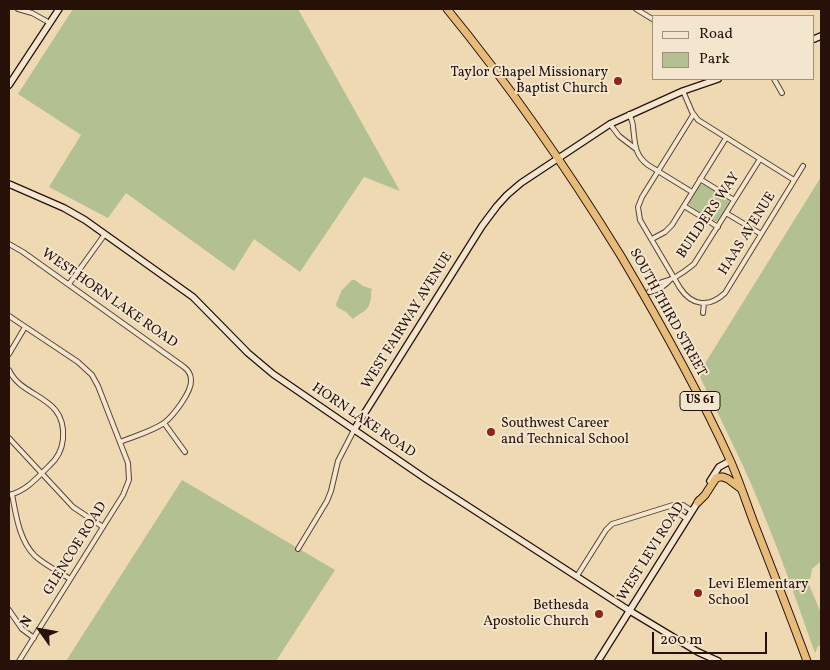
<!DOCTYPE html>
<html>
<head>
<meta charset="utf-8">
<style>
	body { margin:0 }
	#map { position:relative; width:830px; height:670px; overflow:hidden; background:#eed9b3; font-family:Vollkorn,serif }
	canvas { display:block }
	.frame { position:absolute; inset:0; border:10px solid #261008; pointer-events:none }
	.legend { position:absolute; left:652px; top:15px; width:162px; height:65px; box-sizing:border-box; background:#f4e6ce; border:1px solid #a2907f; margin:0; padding:6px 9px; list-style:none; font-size:15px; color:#261008 }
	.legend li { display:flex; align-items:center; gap:10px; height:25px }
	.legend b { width:25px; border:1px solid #a2907f }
	.north { position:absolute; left:15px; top:605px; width:50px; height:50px; -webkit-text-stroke:4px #f4e6ce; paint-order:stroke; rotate:302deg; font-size:14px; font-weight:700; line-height:20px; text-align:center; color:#261008 }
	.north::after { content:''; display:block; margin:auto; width:18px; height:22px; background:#261008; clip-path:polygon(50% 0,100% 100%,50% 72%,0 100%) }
	.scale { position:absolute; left:652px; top:632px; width:115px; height:22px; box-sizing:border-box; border:2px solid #261008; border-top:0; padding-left:6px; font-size:15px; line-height:18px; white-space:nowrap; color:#261008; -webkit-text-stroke:4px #f4e6ce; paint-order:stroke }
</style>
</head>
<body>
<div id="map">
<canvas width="830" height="670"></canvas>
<div class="frame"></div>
<ul class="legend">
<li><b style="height:6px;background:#f4e6ce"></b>Road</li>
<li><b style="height:14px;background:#b3c091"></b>Park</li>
</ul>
<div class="north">N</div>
<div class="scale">200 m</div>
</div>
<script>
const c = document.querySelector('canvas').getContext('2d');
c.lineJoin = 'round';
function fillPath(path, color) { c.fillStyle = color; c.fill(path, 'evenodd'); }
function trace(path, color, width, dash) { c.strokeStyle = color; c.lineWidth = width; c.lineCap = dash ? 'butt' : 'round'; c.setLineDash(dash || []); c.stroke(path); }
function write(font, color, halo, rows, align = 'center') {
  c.font = font + ' Vollkorn,serif'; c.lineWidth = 4; c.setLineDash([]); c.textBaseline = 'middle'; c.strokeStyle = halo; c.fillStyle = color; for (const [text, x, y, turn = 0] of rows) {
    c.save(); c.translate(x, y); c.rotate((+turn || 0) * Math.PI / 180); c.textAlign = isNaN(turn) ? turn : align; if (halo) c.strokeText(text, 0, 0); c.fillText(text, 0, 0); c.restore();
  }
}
fillPath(new Path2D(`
	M73,9H298L400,191L364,177L300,272L254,239L234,271L126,193L108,218L49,187L81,135L18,94Z
	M821,177V555L820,562L812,569L809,585L821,613V645L818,646L815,653C799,608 784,564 766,520C747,471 723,424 700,377L704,365Z
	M702,184L727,198L729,201V204L719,219L717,221H713L689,205C689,198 696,187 702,184Z
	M352,280H355L363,286L372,289C370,294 372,297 370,302C368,312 359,313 353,319L346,312L337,307L336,304L342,290Z
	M182,480L335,570L276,661H66Z`), '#b3c091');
const street = new Path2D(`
	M18,9L32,13L50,23
	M636,9L654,20
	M774,79L782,93
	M683,91L692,112L698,120L794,180
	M629,114C631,118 633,122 633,127C635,142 634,155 648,165L692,192
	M693,115L642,197L638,207L640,220L680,288C692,306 709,308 725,293L803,166
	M610,124L619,136L636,149
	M700,179L734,200
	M684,206L718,227
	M726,213L761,234
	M652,239L665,232L672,225L726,138
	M9,244L23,252L184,367C188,370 191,374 191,380C192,392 173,416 164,423C151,432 134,436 120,442
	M69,284L105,234
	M649,292C657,281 663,283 674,278C681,274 688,269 694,264L760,159
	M650,292C659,290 665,286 671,279
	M703,313L704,303
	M9,316L78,362L92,375L98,386L128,463L129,480L123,495L19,661
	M9,354L25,327
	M9,370C22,399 67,395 63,439C62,450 57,459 49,466C37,478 26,491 9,495
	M164,423L185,452
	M9,438L73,507L103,527
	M12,494C16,515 19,540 35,556C45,565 59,572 70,579
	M677,506L678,513L687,519
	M298,549L327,501L331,491L338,461L354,430
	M577,576L606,530L612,524L673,505L677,506L683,505L692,511
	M9,610L22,629L34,638`);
const secondary = new Path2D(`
	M814,39L821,36
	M9,85L59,9
	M9,184L64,208L85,220L193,297L248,353L273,374L426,479L630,611L698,652L718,661
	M354,430L482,226L497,206L507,195L521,183L610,124L683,91L718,79
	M710,481L719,467L730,461
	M598,661L699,500`);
const highway = new Path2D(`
	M447,9C511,87 568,170 621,256C660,322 698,390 730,460C739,480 746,502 754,523C772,569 790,615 807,661
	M698,502L705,495L716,478L720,477H723L728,479L740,488`);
trace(street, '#584233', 6);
trace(secondary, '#261008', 8);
trace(highway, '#261008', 9);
trace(street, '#f4e6ce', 4);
trace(secondary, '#f4e6ce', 5.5);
trace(highway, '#e7bc7a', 7);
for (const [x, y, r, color] of [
	[618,81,5,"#8f2418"],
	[491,432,5,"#8f2418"],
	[698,593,5,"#8f2418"],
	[599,614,5,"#8f2418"]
]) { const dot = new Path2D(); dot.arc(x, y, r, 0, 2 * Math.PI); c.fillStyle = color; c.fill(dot); trace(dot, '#f4e6ce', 2); }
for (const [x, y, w] of [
	[700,401,40]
]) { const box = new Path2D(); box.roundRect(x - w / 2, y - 9.5, w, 19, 4); c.fillStyle = '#f4e6ce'; c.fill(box); trace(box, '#261008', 1); }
write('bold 12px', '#261008', null, [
	["US 61",700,401]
]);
write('14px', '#261008', '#f4e6ce', [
	["Taylor Chapel Missionary",608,73],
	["Baptist Church",608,89],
	["Southwest Career",501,424,"left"],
	["and Technical School",501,440,"left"],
	["Levi Elementary",708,585,"left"],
	["School",708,601,"left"],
	["Bethesda",589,606],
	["Apostolic Church",589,622]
], 'right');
write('14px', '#261008', '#f4e6ce', [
	["BUILDERS WAY",709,216,-56],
	["HAAS AVENUE",748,234,-58],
	["WEST HORN LAKE ROAD",109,299,35],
	["SOUTH THIRD STREET",667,313,61],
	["WEST FAIRWAY AVENUE",408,321,-58],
	["HORN LAKE ROAD",363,421,34],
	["GLENCOE ROAD",76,549,-58],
	["WEST LEVI ROAD",652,552,-58]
]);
</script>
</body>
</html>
